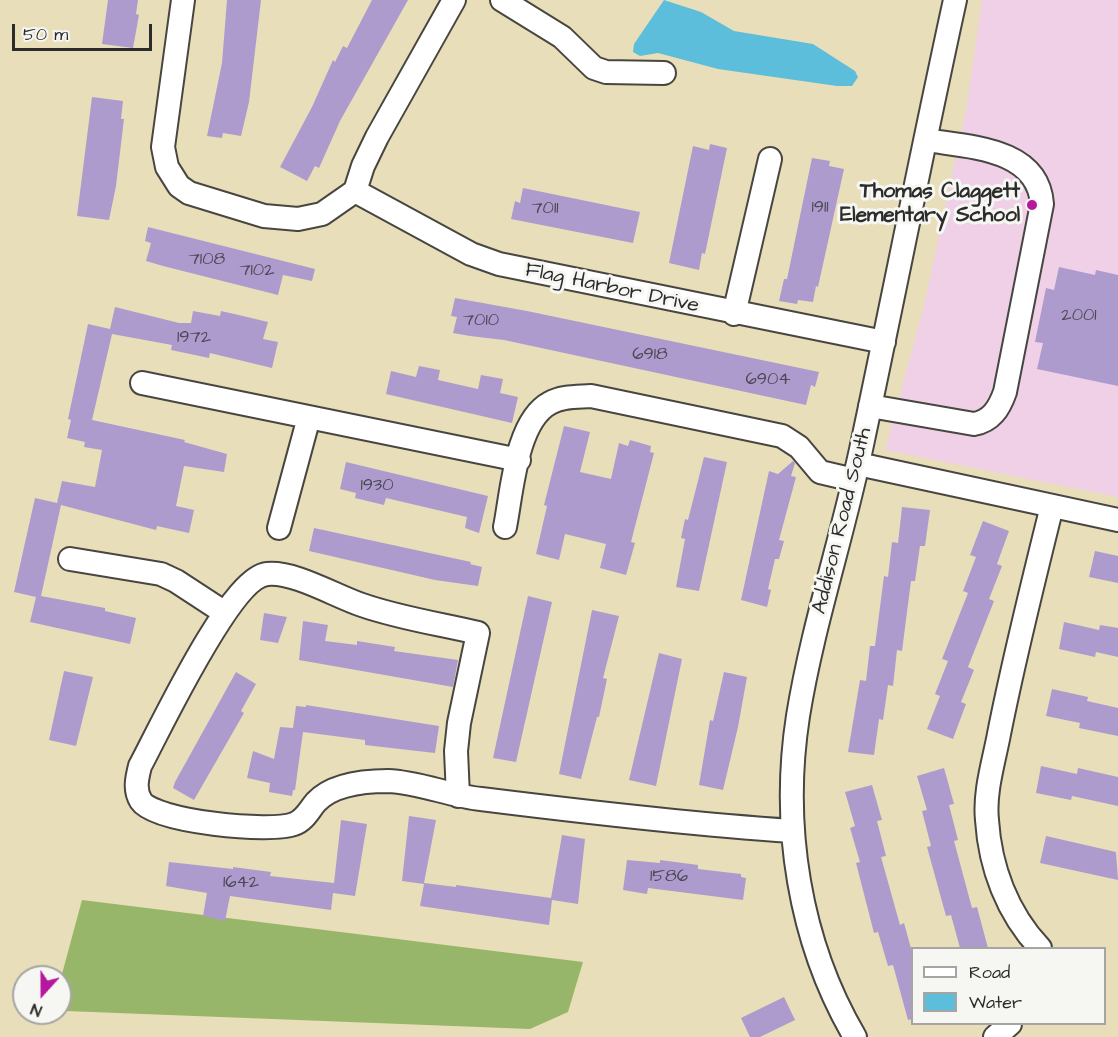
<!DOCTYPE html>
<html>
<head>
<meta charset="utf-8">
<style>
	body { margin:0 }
	#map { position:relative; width:1118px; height:1037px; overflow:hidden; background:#e9deba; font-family:"Architects Daughter",sans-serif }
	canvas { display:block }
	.legend { position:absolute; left:911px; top:947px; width:195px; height:78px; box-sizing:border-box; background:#f6f6f2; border:2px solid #a5a5a2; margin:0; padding:8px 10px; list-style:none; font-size:18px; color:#2b2b2b }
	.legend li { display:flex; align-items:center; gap:12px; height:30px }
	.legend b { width:30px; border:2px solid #a5a5a2 }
	.north { position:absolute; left:12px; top:965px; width:60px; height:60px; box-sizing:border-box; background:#f6f6f2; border:2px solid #a5a5a2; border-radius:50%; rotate:201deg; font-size:16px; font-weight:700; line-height:24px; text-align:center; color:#2b2b2b }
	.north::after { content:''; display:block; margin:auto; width:21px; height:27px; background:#b5179e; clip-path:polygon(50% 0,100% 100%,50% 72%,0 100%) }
	.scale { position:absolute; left:12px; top:24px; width:140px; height:27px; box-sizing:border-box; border:3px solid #2b2b2b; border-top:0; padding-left:8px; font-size:18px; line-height:21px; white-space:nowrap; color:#2b2b2b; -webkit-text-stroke:4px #f6f6f2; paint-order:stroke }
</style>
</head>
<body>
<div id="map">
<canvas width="1118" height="1037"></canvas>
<ul class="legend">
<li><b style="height:8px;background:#fff"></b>Road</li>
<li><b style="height:16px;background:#5cbedb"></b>Water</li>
</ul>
<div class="north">N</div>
<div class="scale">50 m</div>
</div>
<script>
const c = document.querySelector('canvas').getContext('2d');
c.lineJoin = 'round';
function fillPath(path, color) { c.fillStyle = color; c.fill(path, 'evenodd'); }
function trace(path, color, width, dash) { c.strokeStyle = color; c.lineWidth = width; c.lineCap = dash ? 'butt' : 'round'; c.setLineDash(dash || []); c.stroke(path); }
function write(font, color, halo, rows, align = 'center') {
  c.font = font + ' "Architects Daughter",sans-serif'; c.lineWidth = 6; c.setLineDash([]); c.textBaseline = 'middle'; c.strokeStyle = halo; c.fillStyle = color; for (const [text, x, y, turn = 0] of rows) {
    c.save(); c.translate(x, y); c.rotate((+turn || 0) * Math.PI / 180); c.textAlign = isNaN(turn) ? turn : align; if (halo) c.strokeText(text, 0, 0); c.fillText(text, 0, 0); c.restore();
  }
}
fillPath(new Path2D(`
	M982,0H1118V497L885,450L924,306L967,105Z`), '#efd0e7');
fillPath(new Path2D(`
	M82,900L583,962L568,1012L530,1029L66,1011L62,974Z`), '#98b669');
fillPath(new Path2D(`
	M664,0L701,12L734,31L813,44L855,71L858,77L852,86H837L718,69L658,53L640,56L633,52L634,44Z`), '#5cbedb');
fillPath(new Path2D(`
	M108,0H138L136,14L139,15L133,48L102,44Z
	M227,0H261L249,102L241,136L223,133L222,138L207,136L222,63Z
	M372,0H408L340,121L319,168L315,166L307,181L280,167L312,107L333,60L335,62L343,46L347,48Z
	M92,97L123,101L121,119H124L116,186L109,220L77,216Z
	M710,144L727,148L705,254L702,253L699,270L669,263L693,146L709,150Z
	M812,158L830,161L829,166L844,169L818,287L816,286L813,302L798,300L797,304L779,301L784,279H787Z
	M523,188L640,212L633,243L511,219L515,201L520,203Z
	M148,227L315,269L312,281L283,275L278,295L163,266L146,261L151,243L145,241Z
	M1059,267L1095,275L1096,270L1118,275V386L1037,369L1043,343L1035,342L1046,288L1054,290Z
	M455,298L527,311L819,372L815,387L811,385L806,405L504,340L470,336L453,333L457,317L451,316Z
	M115,307L179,323H191L193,311L220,316L221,311L243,316L268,322L263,339L278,342L272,368L210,353L209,358L171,350L172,345L112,334L92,420L185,440L184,442L227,454L224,472L184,466L176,506L194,510L189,533L157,526L156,530L61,505L41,596L105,608V611L136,618L130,644L30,622L36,597L14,592L35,498L57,503L62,481L95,487L102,450L84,447L85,442L67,438L71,420L68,419L88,324L110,329Z
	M419,366L440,370L438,380L478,389L481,375L503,379L500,393L518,397L512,423L386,394L391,371L416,377Z
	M564,426L590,432L580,472L611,479L619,443L628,446L630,440L651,446L650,452L654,453L631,542L635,543L626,575L600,568L606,544L565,534L559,560L536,554L547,506L544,505Z
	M704,457L727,462L699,591L676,587L685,539L681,538L685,519L688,520Z
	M793,461L795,463L791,476L796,477L779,540L784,541L779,559H775L768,589L771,590L767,607L741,600L769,471L778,474Z
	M346,462L488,496L479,533L465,528L467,517L386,498L384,505L355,498L356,493L340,489Z
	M902,507L930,510L925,546H920L915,581H911L902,651L897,650L893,686L888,685L883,720L879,719L874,755L848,752L860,680L866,681L870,646H875L884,576L888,577L892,542L898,543Z
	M983,521L1009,531L997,564L1002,566L989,599L994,601L968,667L974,670L961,702L966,704L953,739L927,729L940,696L935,694L948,661L942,659L968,593L963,591L976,557L970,555Z
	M314,528L471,562L470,564L482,567L478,586L435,580L309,551Z
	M1095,551L1118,556V583L1089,577Z
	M528,596L552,602L516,762L493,758Z
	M592,610L619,616L603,678L607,679L599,717H597L581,779L559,774Z
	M264,613L287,617L278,643L260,640Z
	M303,621L328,625L325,641L357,645V641L395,647L394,651L458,660L453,687L299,660Z
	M1064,622L1099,630L1100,625L1118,628V657L1096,652L1095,657L1059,649Z
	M659,653L682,659L656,786L629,780Z
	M64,671L93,677L76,746L49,740Z
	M236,672L256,684L241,711L244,713L194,800L173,788L175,782Z
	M724,672L747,677L738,727L723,790L699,785L710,720L713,721Z
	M1052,689L1088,697L1087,701L1118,708V736L1079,728L1080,723L1046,716Z
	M306,705L439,726L435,753L365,745V740L303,732L295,790H293L292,796L269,792L270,783L247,778L253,751L274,759L280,727L293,728L296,706L306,707Z
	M1041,766L1077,774L1078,768L1118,777V806L1072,796L1071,800L1036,793Z
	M944,768L954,804L949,805L958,840L954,841L972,908L977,907L988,948H960L951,915L946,916L927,847L931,846L922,811L927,810L917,776Z
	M872,785L882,820L877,821L886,856L881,857L900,925L904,923L912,952V1019L908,1020L893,965L888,966L878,932L874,933L856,863L860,862L850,828L855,826L845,792Z
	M409,816L436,820L424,883L456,887V885L551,898L562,835L585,839L578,904L552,900L549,925L420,906L424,884L402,881Z
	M341,820L367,824L355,896L333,893L331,910L230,896L225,921L203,916L207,893L166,886L169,862L233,869V867L271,872L270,876L334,883Z
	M1046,836L1116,852L1118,880L1040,863Z
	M627,860L660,863V860L698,865V869L741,874V877L746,878L743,900L648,888L647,894L623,890Z
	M784,997L795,1020L760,1037H750L741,1018Z`), '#ad9bcd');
const minor = new Path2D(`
	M183,0L163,147L167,167L179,186L189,193L264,216L298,219L322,214L355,191L363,166L377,137L454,0
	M502,0L562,37L594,68L606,72L664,73
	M355,191L471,254L499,264L884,342
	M734,314L770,159
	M142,383L519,460
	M870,406L974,424C991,421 999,409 1005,392L1042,204C1038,148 969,147 926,140
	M858,464L1118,520
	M505,527C512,492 516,421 550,403C562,396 577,397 591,396L782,436L799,447L820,472L854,480
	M279,528L309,417
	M70,559L161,574L176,581L225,613
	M458,796L456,751L459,723L478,633C440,624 399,618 362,605C335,596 294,571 267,574C230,578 159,731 140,766C137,778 134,790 141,801C155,822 271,833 294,824C305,820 309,810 316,802C333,784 365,781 388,781C419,782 450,796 481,799C585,812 688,824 792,831
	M1040,948C1007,913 990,867 987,820C984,792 994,761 999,734C1014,658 1033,582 1052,506
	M855,1037C799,942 781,825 798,716C813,623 844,533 863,440C894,294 923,146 955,0
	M995,1037L1010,1024`);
trace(minor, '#484640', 26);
trace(minor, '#fff', 22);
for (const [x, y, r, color] of [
	[1032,205,6,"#b5179e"]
]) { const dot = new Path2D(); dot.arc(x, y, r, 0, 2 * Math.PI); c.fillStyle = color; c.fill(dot); trace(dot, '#f6f6f2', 2); }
write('18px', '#4c4754', null, [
	["1911",820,208],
	["7011",545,209],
	["7108",207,260],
	["7102",257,271],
	["2001",1079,316],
	["7010",481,321],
	["1972",194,338],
	["6918",650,355],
	["6904",768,380],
	["1930",377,486],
	["1586",669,877],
	["1642",241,883]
]);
write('bold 21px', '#2b2b2b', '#f6f6f2', [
	["Thomas Claggett",1020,193],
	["Elementary School",1020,217]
], 'right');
write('21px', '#2b2b2b', '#f6f6f2', [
	["Flag Harbor Drive",612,289,12],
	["Addison Road South",843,521,-76]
]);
</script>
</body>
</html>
